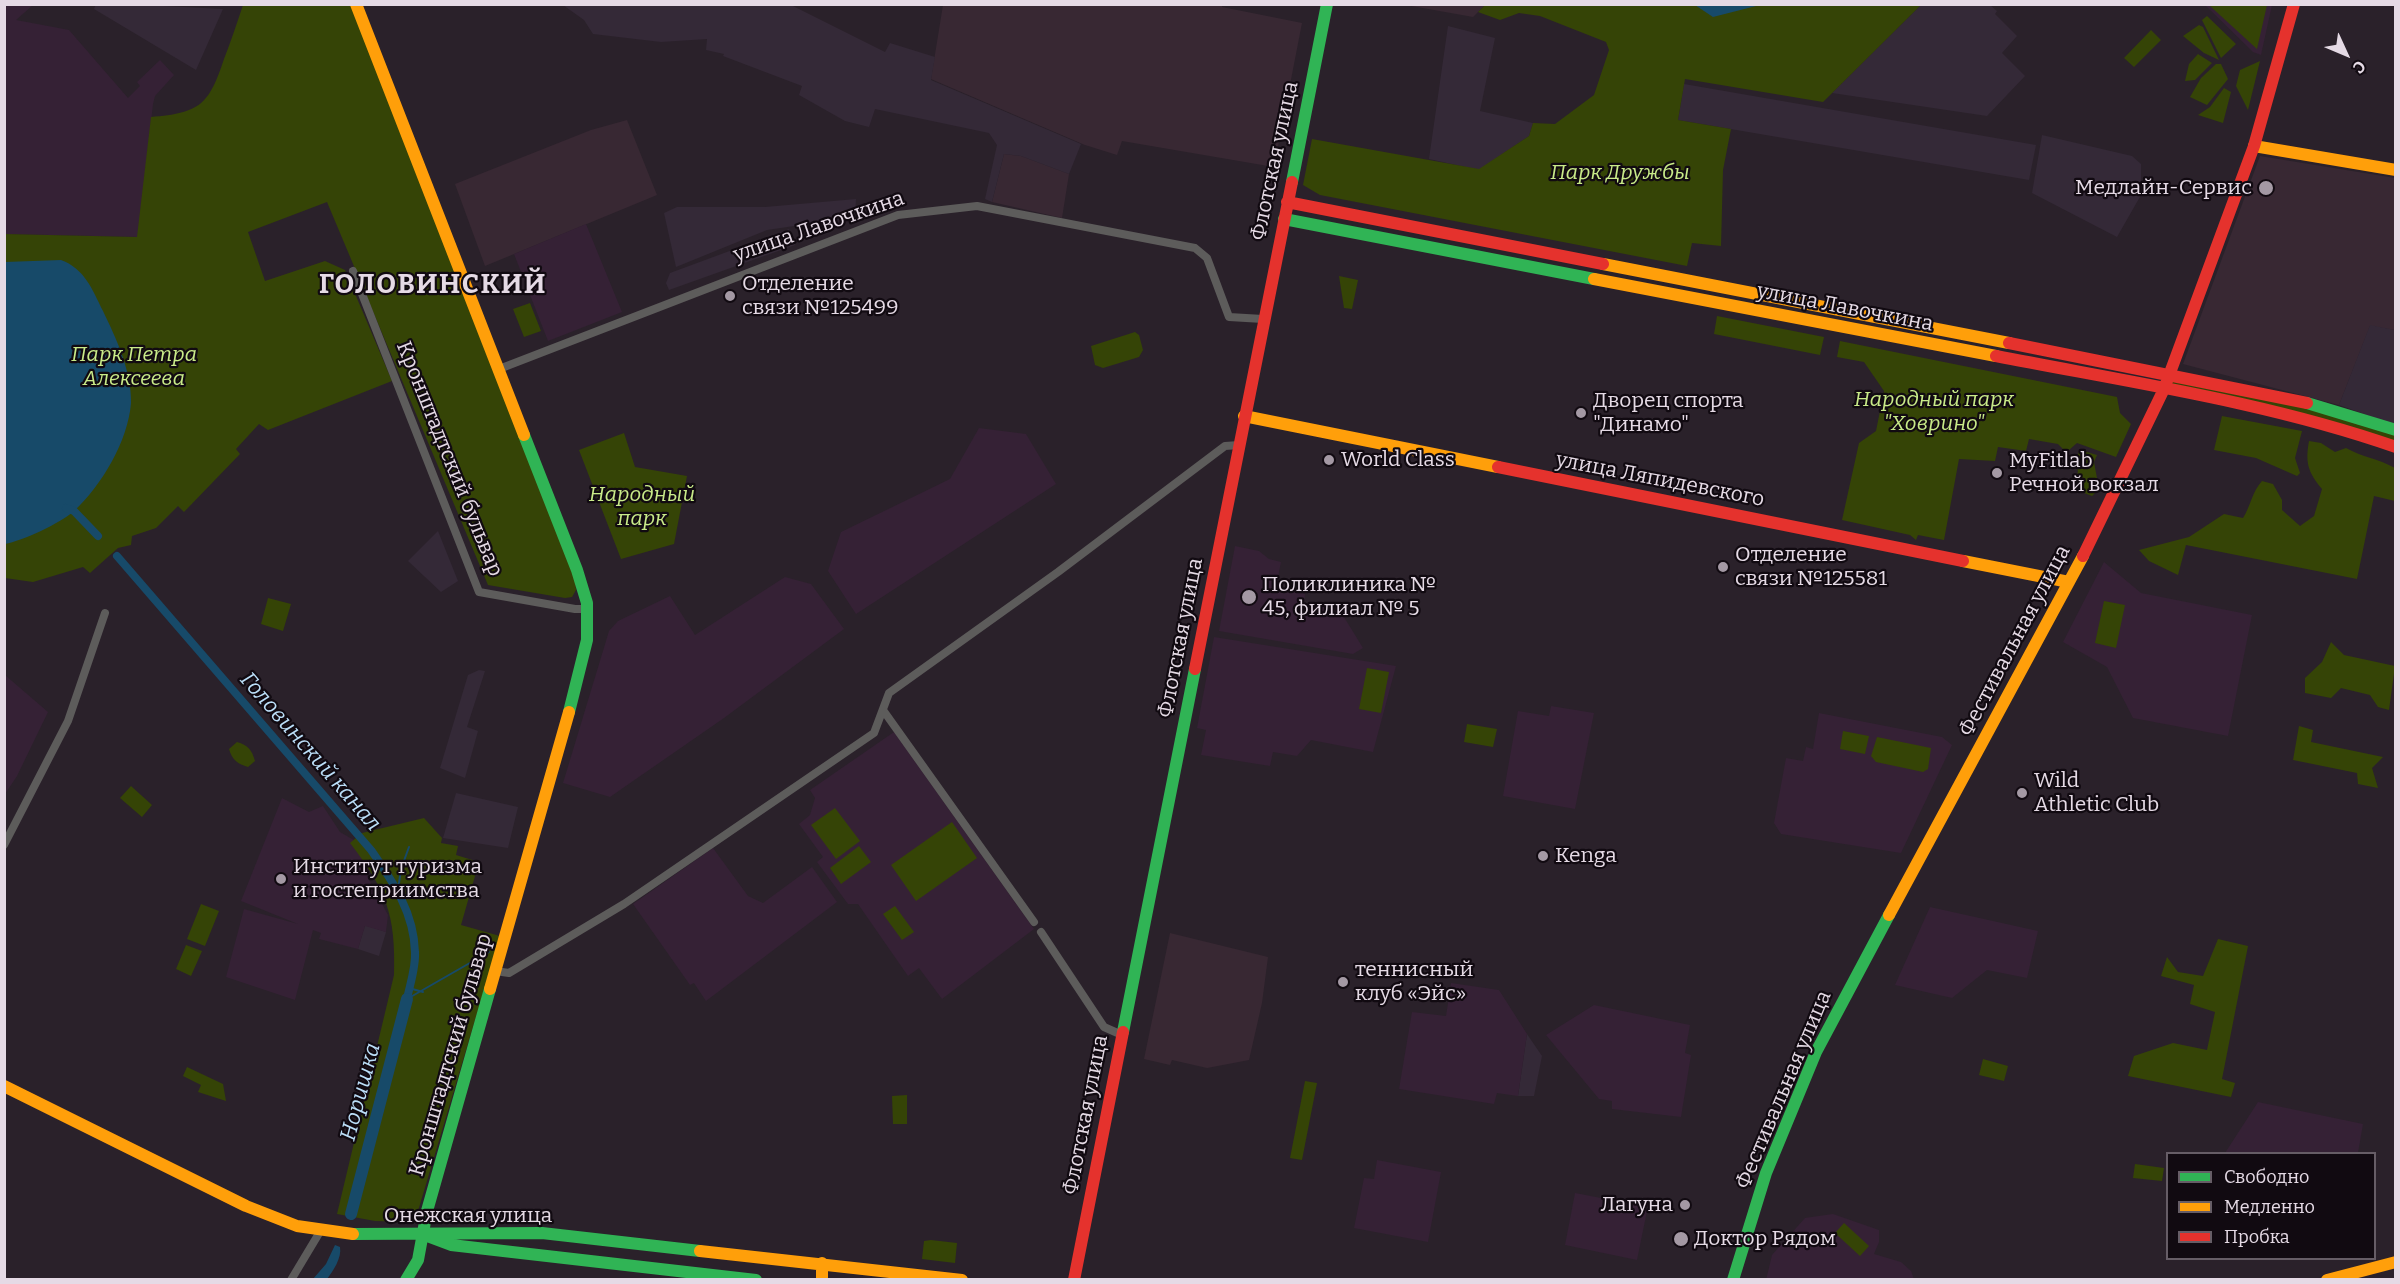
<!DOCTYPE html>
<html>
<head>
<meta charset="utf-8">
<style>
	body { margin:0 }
	#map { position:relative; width:2400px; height:1284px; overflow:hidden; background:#2a212a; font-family:Bitter,serif }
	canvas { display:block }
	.frame { position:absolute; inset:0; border:6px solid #e5dae5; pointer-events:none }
	.legend { position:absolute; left:2166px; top:1152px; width:210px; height:108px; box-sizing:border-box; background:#110a11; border:2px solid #665d66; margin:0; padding:8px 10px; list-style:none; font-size:18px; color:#e5dae5 }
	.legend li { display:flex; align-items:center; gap:12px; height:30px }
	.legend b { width:30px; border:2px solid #665d66 }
	.north { position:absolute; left:2316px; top:24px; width:60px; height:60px; -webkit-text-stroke:4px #110a11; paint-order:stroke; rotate:134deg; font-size:16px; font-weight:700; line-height:24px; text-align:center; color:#e5dae5 }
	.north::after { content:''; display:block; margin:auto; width:21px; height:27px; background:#e5dae5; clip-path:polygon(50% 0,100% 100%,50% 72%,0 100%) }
</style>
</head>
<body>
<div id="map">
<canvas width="2400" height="1284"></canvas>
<div class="frame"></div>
<ul class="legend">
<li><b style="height:8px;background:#30b455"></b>Свободно</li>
<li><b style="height:8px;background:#ff9f0a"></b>Медленно</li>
<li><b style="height:8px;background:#e5322d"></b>Пробка</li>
</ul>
<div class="north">С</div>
</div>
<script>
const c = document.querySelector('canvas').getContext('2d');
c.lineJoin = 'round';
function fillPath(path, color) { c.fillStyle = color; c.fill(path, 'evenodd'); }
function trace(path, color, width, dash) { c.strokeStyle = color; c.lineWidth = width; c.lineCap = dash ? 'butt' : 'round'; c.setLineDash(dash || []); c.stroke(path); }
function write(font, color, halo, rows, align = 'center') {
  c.font = font + ' Bitter,serif'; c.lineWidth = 4.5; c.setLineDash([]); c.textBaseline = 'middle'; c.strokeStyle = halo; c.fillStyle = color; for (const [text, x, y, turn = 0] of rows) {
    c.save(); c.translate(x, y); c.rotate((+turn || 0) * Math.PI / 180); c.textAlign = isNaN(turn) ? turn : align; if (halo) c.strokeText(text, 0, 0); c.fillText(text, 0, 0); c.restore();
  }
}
fillPath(new Path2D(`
	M943,5H1222V7L1302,23L1274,167L1122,141L1117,155L1085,145L931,79Z
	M1406,5H1485L1473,17Z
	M627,120L657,195L485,266L455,184L591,130Z
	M1004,154L1021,156L1069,174L1062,218L992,202Z
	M2260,156L2395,178V330L2370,326L2339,405L2183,364Z
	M1170,933L1268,957L1262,1003L1249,1060L1207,1068L1172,1060L1170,1065L1144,1059Z`), '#382833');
fillPath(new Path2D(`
	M96,4L145,5L223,9L196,70L94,9Z
	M563,5H791L885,52L890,43L935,57L931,80L1081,144L1069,174L1021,156L1004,154L992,202L985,199L997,145L989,133L875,109L869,127L845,121L799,95L802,86L723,56L724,54L706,50L707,39L661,42L593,34L584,20Z
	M1921,5H1990L1997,11L1995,14L2017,36L2002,53L2025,76L1987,116L1832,93Z
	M1448,26L1495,38L1480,111L1533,123L1529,136L1479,170L1429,159Z
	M1684,84L2036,145L2029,180L1678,120Z
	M2042,135L2132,156L2141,164V195L2117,237L2032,193Z
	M856,199L855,217L767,230L676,267L664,213L677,207H765Z
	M789,229L795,245L669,290L666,283L670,273Z
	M2370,325L2395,330V425L2339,405Z
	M438,531L458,581L441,592L408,561Z
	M479,670L485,671L467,727L478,731L465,778L440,768L468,675Z
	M456,793L518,807L508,848L443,838Z
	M365,925L386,932L379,956L358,949Z
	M1527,1034L1542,1056L1534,1096H1518Z`), '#342937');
fillPath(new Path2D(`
	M5,5H33L16,20L69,30L128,98L140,86L137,82L160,60L174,75L155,96L153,104L138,237L5,234Z
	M2205,5H2272L2261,55L2253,52Z
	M586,224L622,312L548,341L514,254Z
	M979,428L1026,434L1056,484L856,614L828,571L841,532L950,479Z
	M1235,546L1259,551L1269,559L1281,562L1276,587L1305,594L1304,603L1344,612V617L1363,648L1353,654L1219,631Z
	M2104,562L2141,593L2252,615L2228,736L2133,718L2107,667L2063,642Z
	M785,577L811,584L844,629L724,718L610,797L563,783L609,631L618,621L670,596L695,635Z
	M1214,637L1396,666L1373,752L1311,740L1297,756L1273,752L1270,766L1201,755L1206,730L1197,728Z
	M5,675L48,712L17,776L5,794Z
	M1551,706L1594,713L1575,809L1503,796L1518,711L1549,716Z
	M1819,713L1942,737L1952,745L1901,853L1781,834L1774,823L1786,758L1803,761L1806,747L1813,749Z
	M894,732L1034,929L942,999L919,968L908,976L858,904H848L817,862L823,857L799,824L810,815L815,798L810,790Z
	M282,798L309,812L323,806L340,832L371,850L367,876L388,915L386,932L365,926L358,949L319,939L321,933L313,930L295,1000L226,977L244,909L298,924L241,901Z
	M713,848L748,896L763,903L812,867L837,902L706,1001L694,983L690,985L633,904Z
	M1930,907L2038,931L2027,978L1987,970L1952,998L1895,985Z
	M1451,983L1499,990L1527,1034L1518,1096L1497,1093L1494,1104L1399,1089L1412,1012L1446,1016Z
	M1594,1005L1690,1025L1685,1053L1691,1055L1681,1117L1612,1109V1101L1599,1099L1546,1035Z
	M2258,1102L2363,1124L2358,1153H2225Z
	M1377,1160L1441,1172L1428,1242L1354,1228L1364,1178L1374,1179Z
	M1575,1193L1643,1206L1647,1211L1637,1260L1565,1245Z
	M1833,1214L1879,1230V1242L1874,1254L1901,1262L1911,1271L1914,1279L1766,1280L1772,1255L1805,1218Z`), '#352135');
fillPath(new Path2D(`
	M243,5H351L575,579L576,590L572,597L565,598L488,585L327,202L248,232L265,281L325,261L345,270L392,381L268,430L259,424L236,449L240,454L184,512L178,506L156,528L132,536L131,545L118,548L90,573L83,567L33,582L5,578V234L137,237L151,117C201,113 209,104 224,59C231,41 237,23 243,5Z
	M1485,5H1921L1823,102L1685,79L1678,120L1731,129L1723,170L1721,246L1692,243L1687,266L1320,195L1303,185L1312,139L1479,169L1529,136L1533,123L1555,124L1594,95L1609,50L1606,42L1540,16L1519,13L1500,20L1478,12Z
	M2209,5H2267L2257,49Z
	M2207,16L2236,44L2221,58L2202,20Z
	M2199,25L2203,27L2219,60L2204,53L2183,36Z
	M2151,30L2161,40L2134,67L2124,58Z
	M2198,54L2212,63L2195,80L2185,81L2189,64Z
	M2260,61L2248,110L2236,86L2240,70Z
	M2216,64H2221L2228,79L2207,105L2190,97L2201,78Z
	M2224,88L2231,92L2223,123L2198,115L2210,107Z
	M1339,276L1358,280L1352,309L1344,308Z
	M530,303L541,331L524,337L513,309Z
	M1717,316L1824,337L1820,355L1714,334Z
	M1135,332L1139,335L1143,350L1139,357L1103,368L1095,365L1091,346Z
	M1840,341L2117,397L2120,413L2131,424L2116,457L2077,443L2069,450L2063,449L2058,444L2029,439L2026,451L1998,447L1995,461L1959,459L1944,540L1918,535L1916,540L1910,535L1842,520L1859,443L1876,431L1884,391L1864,362L1837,357Z
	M2170,374L2395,430V447L2164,389Z
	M2222,416L2302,431L2295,458L2300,473L2297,476L2256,458L2214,450Z
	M624,433L635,467L687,476L674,544L621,559L579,450Z
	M2309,441L2321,443L2335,452L2346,448C2362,457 2379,459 2395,468V501L2374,496L2357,579L2186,545L2178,575L2149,561L2139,550L2189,537L2224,514L2243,518C2251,505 2252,492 2262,481L2273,484L2282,500V510L2300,526L2314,516L2322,489C2308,472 2305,463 2309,441Z
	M2080,450L2097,455L2094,462L2099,489L2092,496L2074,489L2078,471L2074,462Z
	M268,598L291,604L283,631L261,624Z
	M2104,601L2125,605L2116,648L2095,643Z
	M2331,642L2344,655L2395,666L2389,710L2378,707L2370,695L2341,688L2331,698L2305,693V678L2322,662Z
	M1367,668L1389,672L1381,713L1359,709Z
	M1467,724L1497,729L1493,747L1464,742Z
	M2299,726L2313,730L2311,742L2383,757L2372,768L2378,788L2358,784L2357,773L2293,760Z
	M1843,731L1869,736L1865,754L1840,749Z
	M1877,737L1931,748L1928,769L1923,772L1876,762L1871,756Z
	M237,742C248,745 252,750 255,761L248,767C238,764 232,760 229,749Z
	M131,786L152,805L142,817L120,798Z
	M835,808L860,841L836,859L811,825Z
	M424,818L442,838L441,843L458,846L456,855L479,862L461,925L500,936L418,1211L410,1222L375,1221L337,1214L394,975C396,914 386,890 350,843L362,833Z
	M952,822L977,858L916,901L891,865Z
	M859,846L871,862L841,884L830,868Z
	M201,904L219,911L205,946L187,939Z
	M895,906L914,932L902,940L883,914Z
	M2218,939L2248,946L2222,1079L2235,1083L2231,1097L2128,1076L2134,1056L2173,1043L2207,1050L2215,1012L2190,1004L2194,985L2161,976L2167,957L2178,972L2203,976Z
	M186,945L202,951L191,976L176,969Z
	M1983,1059L2008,1066L2004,1081L1979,1075Z
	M187,1067L223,1084L226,1101L198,1092L201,1085L183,1076Z
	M1305,1081L1317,1083L1302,1160L1290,1158Z
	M907,1095V1124H893L892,1096Z
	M2135,1164L2164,1168L2162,1181L2133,1178Z
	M1844,1223L1869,1246L1860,1256L1835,1233Z
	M931,1240L957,1243L955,1263L922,1259L924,1241Z`), '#354406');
fillPath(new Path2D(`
	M1695,5H1760L1713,17Z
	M61,260C85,269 92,289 103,311C116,338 132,372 131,403C128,441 102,485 74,511C61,523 22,541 5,544V262Z
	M335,1245L340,1247C342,1258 333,1271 327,1279H313L326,1264Z`), '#174a69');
trace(new Path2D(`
	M398,890L401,869L409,847
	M409,988L423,992
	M407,999L489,952`), '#174a69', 2);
trace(new Path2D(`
	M66,508L74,511L98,536
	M117,556L371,850C393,882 414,912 415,952C416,967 410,984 407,999`), '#174a69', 8);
trace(new Path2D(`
	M351,1214L407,999`), '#174a69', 12);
trace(new Path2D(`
	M353,271L479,592L575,609H589
	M499,369L898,215L977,206L1195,248L1207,258L1229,317L1263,319
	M883,710L1034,922
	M4,845L68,721L105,613
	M1041,932L1104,1027L1122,1035
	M495,971L509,973L624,904L874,733L889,693L1058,572L1225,446L1239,445
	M291,1280L321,1230`), '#5d5c5b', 8);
trace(new Path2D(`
	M1292,182L1327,4
	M1284,219L1594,279
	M2307,403L2396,430
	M524,435L577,570L587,603V640L569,712
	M1123,1032L1195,669
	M353,1234L542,1233L700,1251
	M427,1236L451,1245L756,1280
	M406,1280L418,1260L427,1211L490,989
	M1733,1280L1766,1173L1816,1052L1889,915`), '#30b455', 12);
trace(new Path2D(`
	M356,4L524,435
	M2254,146L2396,170
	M1603,264L2009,343
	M1594,279L1996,356
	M1244,416L1498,467
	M1963,561L2069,582
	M1889,915L2083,556
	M490,989L569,712
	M4,1086L246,1206L297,1226L353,1234
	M700,1251L962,1280
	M822,1263V1280
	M2327,1280L2396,1262`), '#ff9f0a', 12);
trace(new Path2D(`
	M1287,202L1603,264
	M2009,343L2307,403
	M1996,356C2129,382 2267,402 2396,447
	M1498,467L1963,561
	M2083,556L2164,389L2254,146L2294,4
	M1195,669L1292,182
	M1074,1280L1123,1032`), '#e5322d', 12);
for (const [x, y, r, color] of [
	[2266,188,8,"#a499a4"],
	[730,296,6,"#a499a4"],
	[1581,413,6,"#a499a4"],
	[1329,460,6,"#a499a4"],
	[1997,473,6,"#a499a4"],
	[1723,567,6,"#a499a4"],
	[1249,597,8,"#a499a4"],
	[2022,793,6,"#a499a4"],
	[1543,856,6,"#a499a4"],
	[281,879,6,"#a499a4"],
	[1343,982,6,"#a499a4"],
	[1685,1205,6,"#a499a4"],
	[1681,1239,8,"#a499a4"]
]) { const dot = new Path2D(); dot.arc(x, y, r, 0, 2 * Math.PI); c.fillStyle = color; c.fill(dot); trace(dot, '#110a11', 2); }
write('21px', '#e5dae5', '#110a11', [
	["Флотская улица",1275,161,-78],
	["улица Лавочкина",819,227,-19],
	["улица Лавочкина",1845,308,11],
	["Кронштадтский бульвар",449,459,68],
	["улица Ляпидевского",1660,480,11],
	["Флотская улица",1181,638,-79],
	["Фестивальная улица",2015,641,-62],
	["Кронштадтский бульвар",451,1055,-74],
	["Фестивальная улица",1784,1090,-67],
	["Флотская улица",1086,1115,-79],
	["Онежская улица",468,1216]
]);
write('italic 21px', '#c9eb89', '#110a11', [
	["Парк Дружбы",1620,173],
	["Парк Петра",134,355],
	["Алексеева",134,379],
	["Народный парк",1934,400],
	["\"Ховрино\"",1934,424],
	["Народный",642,495],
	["парк",642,519]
]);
write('21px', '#e5dae5', '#110a11', [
	["Медлайн-Сервис",2252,188,"right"],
	["Отделение",742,284],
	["связи №125499",742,308],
	["Дворец спорта",1593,401],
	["\"Динамо\"",1593,425],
	["World Class",1341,460],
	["MyFitlab",2009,461],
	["Речной вокзал",2009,485],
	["Отделение",1735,555],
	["связи №125581",1735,579],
	["Поликлиника №",1262,585],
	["45, филиал № 5",1262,609],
	["Wild",2034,781],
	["Athletic Club",2034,805],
	["Kenga",1555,856],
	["Институт туризма",293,867],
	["и гостеприимства",293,891],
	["теннисный",1355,970],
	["клуб «Эйс»",1355,994],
	["Лагуна",1673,1205,"right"],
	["Доктор Рядом",1694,1239]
], 'left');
write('italic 22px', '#bbdef8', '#110a11', [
	["Головинский канал",310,752,49],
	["Норишка",361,1092,-75]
]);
c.letterSpacing = '1.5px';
write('bold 27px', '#e5dae5', '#110a11', [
	["ГОЛОВИНСКИЙ",433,285]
]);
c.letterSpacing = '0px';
</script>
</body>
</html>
